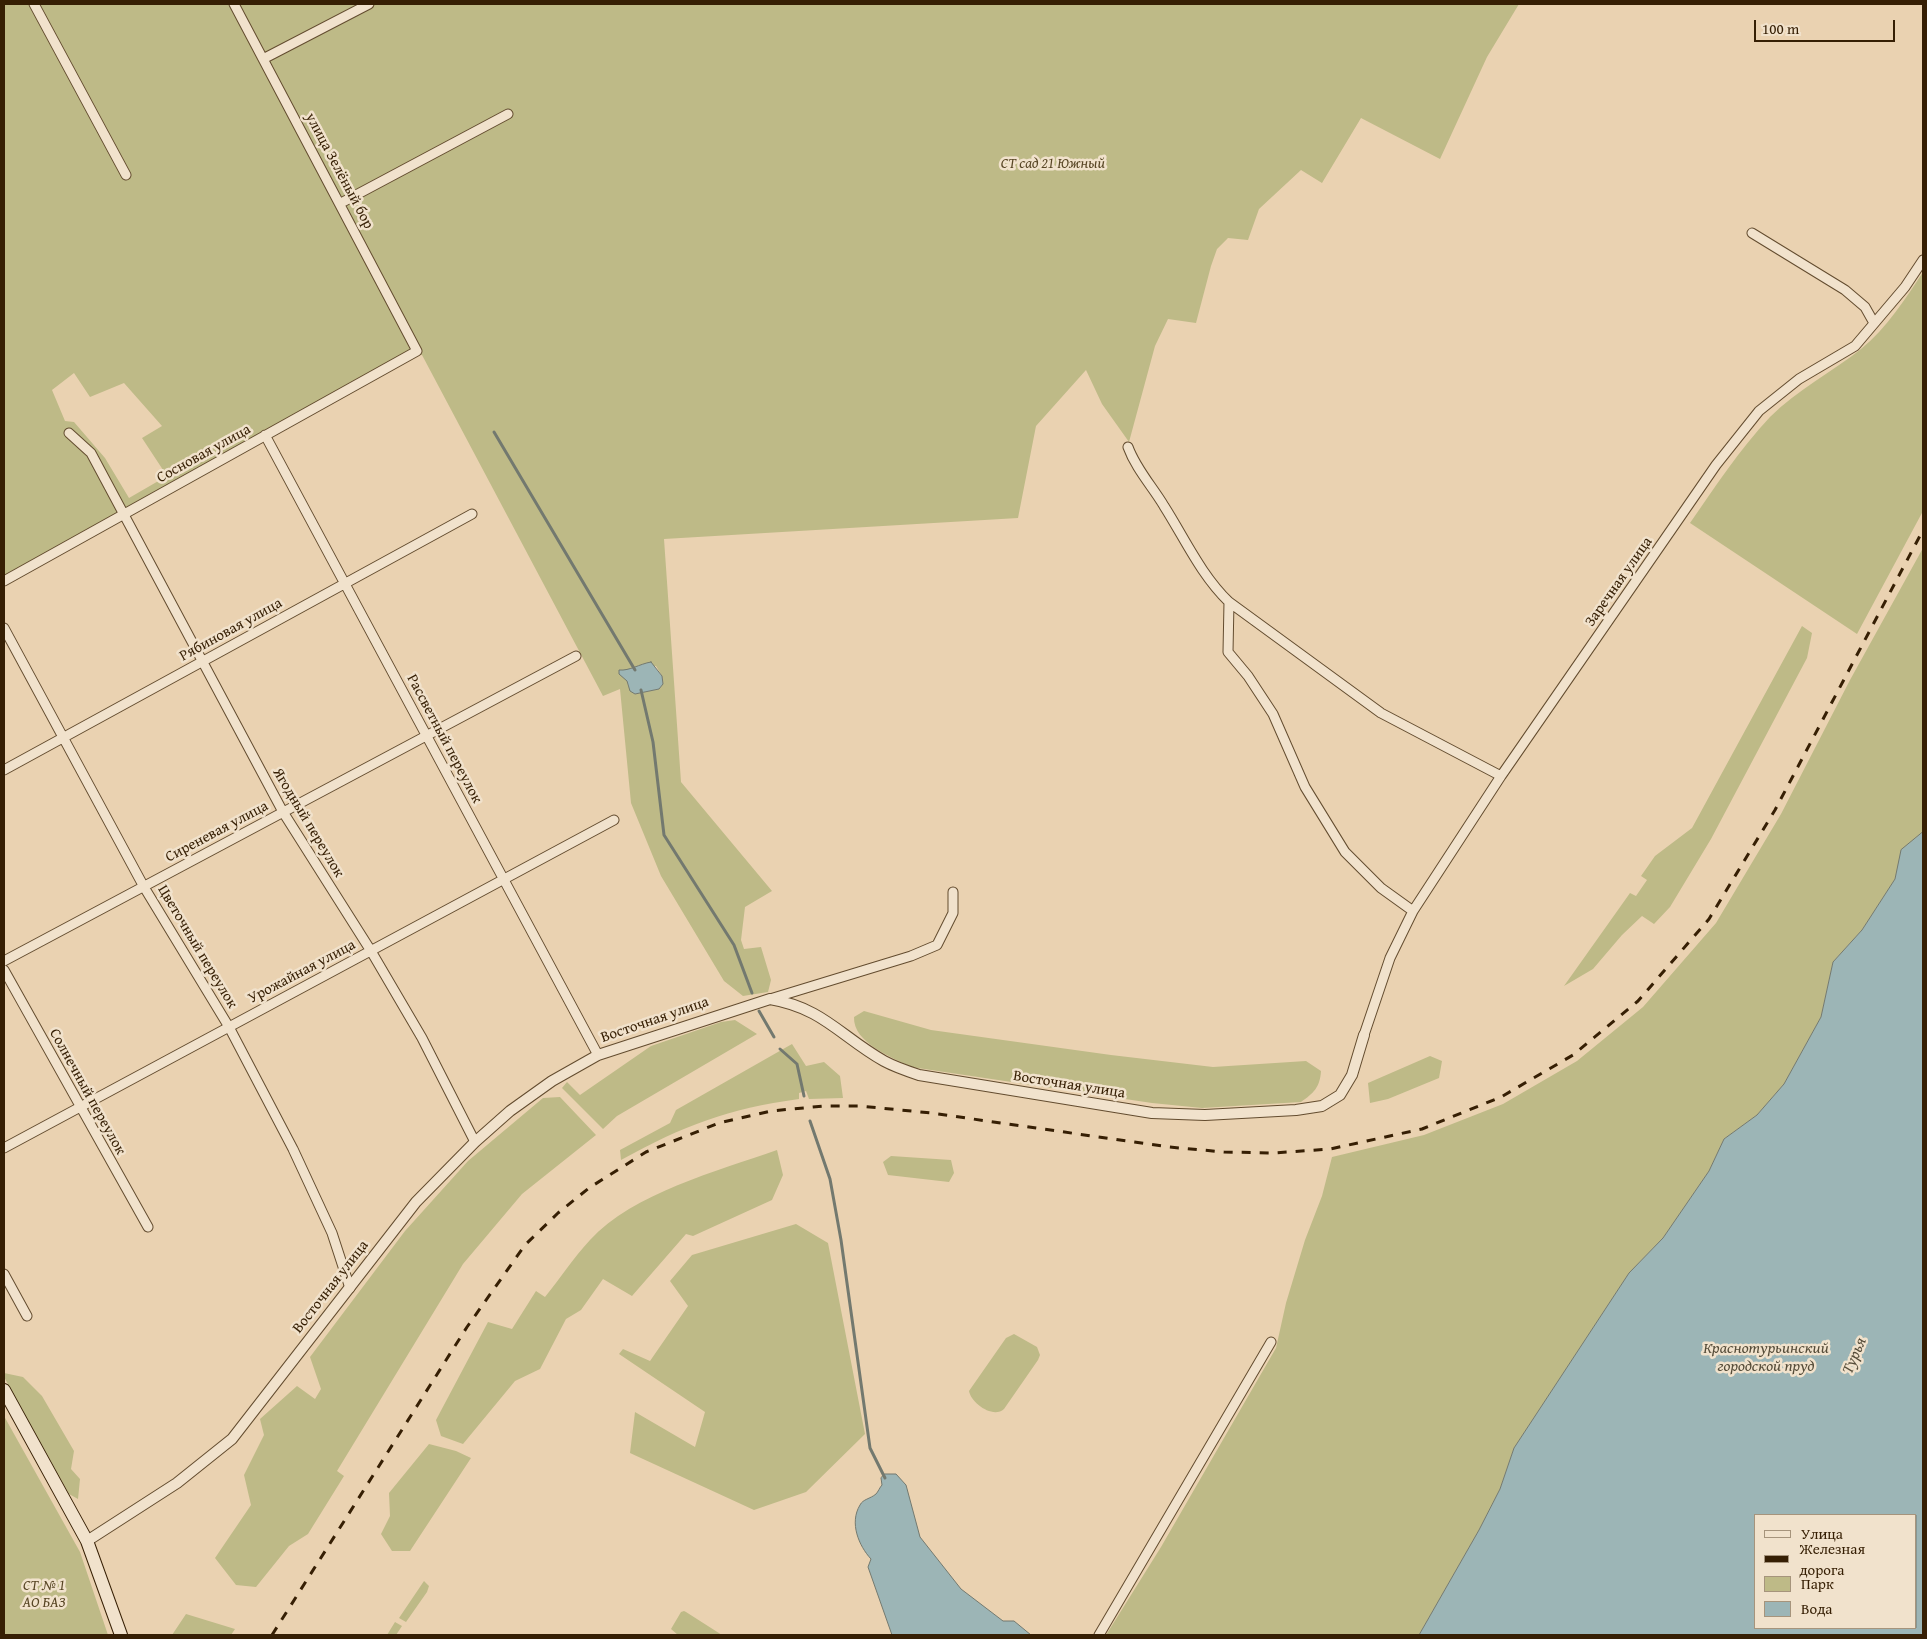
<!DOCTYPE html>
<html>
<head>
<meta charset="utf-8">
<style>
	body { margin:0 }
	#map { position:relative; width:1927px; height:1639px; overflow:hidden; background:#ead2b1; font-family:"Gentium Book Plus",serif }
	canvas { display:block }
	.frame { position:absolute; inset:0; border:5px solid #361f04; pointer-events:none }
	.legend { position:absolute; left:1754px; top:1514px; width:162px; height:115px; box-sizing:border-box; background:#f1e2cc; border:1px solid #a6947c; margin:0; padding:6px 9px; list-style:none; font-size:15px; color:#361f04 }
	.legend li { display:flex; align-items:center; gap:10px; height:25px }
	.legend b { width:25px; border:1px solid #a6947c }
	.scale { position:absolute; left:1754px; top:20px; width:141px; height:22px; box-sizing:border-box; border:2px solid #361f04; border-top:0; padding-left:6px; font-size:15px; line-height:18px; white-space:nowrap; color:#361f04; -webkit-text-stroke:4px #f1e2cc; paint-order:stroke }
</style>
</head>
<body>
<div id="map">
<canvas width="1927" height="1639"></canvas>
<div class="frame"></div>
<ul class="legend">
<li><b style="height:6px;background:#f1e2cc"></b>Улица</li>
<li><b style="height:6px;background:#361f04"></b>Железная дорога</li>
<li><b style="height:14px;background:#beba87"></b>Парк</li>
<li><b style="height:14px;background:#9cb5b6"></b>Вода</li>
</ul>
<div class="scale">100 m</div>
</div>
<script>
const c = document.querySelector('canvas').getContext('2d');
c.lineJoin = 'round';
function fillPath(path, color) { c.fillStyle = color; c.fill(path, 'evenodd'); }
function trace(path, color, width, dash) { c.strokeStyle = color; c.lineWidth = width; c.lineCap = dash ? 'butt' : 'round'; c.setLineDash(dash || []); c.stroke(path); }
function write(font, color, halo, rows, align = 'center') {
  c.font = font + ' "Gentium Book Plus",serif'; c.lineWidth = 5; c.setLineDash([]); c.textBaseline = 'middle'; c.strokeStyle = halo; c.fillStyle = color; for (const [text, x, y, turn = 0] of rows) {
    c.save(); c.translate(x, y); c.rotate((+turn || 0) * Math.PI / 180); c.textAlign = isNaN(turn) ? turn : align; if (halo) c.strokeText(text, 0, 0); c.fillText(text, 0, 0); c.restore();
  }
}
fillPath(new Path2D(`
	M4,4H1519L1487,57L1440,159L1361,118L1322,183L1301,170L1259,209L1248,240L1228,238L1217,249L1211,266L1196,323L1168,319L1155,346L1129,442L1102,404L1086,370L1036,426L1018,518L664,539L681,782L772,891L745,907L741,940L744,949L761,947L771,980L768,992L743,996L724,981L661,876L631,803L620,689L603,696L422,355L409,351L4,577ZM74,373L90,397L124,383L162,426L142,438L167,476L129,498L105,458L74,422L65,421L52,390ZM656,666L662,676L663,684L659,689L635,694L628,686L627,671L632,668Z
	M1923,272V511L1857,634L1690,523C1715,487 1740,449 1770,417C1797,390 1832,372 1861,349C1886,329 1906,298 1923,272Z
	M1923,548V832L1902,850L1895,879L1862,930L1833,962L1821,1017L1784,1084L1757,1115L1724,1139L1709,1171L1663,1238L1629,1273L1514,1448L1500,1489L1479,1530L1419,1635H1106L1161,1547L1276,1348L1286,1303L1305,1240L1322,1196L1332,1157L1424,1135L1503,1104L1577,1061L1643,1007L1716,923L1781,814L1850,680Z
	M1802,626L1812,633L1807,658L1711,839L1670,907L1654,924L1642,916L1622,935L1593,969L1564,986L1630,893L1636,896L1647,880L1641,876L1655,856L1692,828Z
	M864,1011L931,1030L1111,1055L1213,1067L1306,1061L1321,1071C1320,1087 1314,1093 1301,1102L1202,1108L1152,1103L911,1067C892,1057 853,1043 854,1017Z
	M735,1020L757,1034L617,1116L603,1129L562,1088L567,1082L580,1095L651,1046L721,1022Z
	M792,1044L806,1066L824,1062L840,1076L843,1098L809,1099L806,1091L799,1093V1099C727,1109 685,1125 621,1160L620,1150L670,1123L676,1110Z
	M1430,1056L1442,1061L1439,1078L1388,1099L1370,1103L1368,1083Z
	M560,1097L596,1135L522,1194L463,1264L337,1471L344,1476L308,1534L289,1546L256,1587L236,1585L215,1558L251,1505L244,1475L264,1435L260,1419L297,1386L315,1399L321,1389L310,1357L405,1231L468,1161L543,1098Z
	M777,1150L783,1175L772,1200L693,1236L686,1234L632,1296L603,1279L581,1310L566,1319L540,1369L515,1381L463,1444L441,1436L436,1420L488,1322L512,1329L536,1291L545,1297C560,1279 573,1258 590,1240C633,1193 718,1171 777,1150Z
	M891,1156L951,1160L954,1173L949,1182L888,1175L883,1162Z
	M796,1224L828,1243L865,1434L806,1492L754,1510L630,1453L635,1412L695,1447L705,1412L619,1354L623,1349L650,1361L688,1306L670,1281L692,1255Z
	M1014,1334L1037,1347L1040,1355L1038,1360L1004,1409C993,1419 971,1403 969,1391L1006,1338Z
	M4,1373L23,1377L42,1396L74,1451L71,1469L80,1479L78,1499L69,1494L4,1377Z
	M4,1416L80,1552L108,1635H4Z
	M429,1444L456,1451L471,1458L410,1551H392L381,1534L390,1516L389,1493Z
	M424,1581L429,1586L427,1592L406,1622L399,1618Z
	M684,1611L686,1612L722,1635H678L671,1629L681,1612Z
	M186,1614L235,1629L231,1635H172Z
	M395,1622L402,1626L396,1635H387Z`), '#beba87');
const water = new Path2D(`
	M651,662L662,676L663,684L659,689L635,694L630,691L627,681L619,674V670C630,671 639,664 651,662Z
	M1923,832V1635H1419L1479,1530L1500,1489L1514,1448L1629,1273L1663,1238L1709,1171L1724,1139L1757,1115L1784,1084L1821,1017L1833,962L1862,930L1895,879L1901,850ZM1756,1515H1916V1628H1756Z
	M885,1474H896L906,1485L920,1537L961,1589L1003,1621H1014L1031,1635H892L868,1567L871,1559C859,1546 849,1523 860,1505C863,1499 870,1499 876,1494C878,1492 880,1487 882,1485L881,1478Z`);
fillPath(water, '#9cb5b6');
trace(water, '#73796f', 1);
trace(new Path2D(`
	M494,432L635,670
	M641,690L653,742L664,835L734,945L752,993
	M759,1011L774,1037
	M780,1049L797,1064L804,1096
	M810,1121L830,1179L841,1240L870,1448L885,1478`), '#73796f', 3);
const minor = new Path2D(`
	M34,4L126,175
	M263,59L369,4
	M341,203L508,114
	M1752,233L1845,290L1865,307L1874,323
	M69,433L91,453L283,812L371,951L422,1038L475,1142
	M265,435L598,1055
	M1128,447C1136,469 1152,486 1164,506C1185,539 1201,575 1229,602L1381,713L1501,776
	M4,581L417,351L234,4
	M1229,602L1228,652L1248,676L1273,714L1305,787L1345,852L1381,888L1413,911
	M4,628L144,887L229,1027L293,1149L332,1233L350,1288
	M4,770L472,514
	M4,961L576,656
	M4,970L148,1227
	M770,999L911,956L937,945L953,913V892
	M1364,1035L1390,958L1413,911L1501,776L1716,465L1759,411L1799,379L1855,346L1905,287L1923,260
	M4,1148L614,820
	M4,1274L27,1316
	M1099,1635L1271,1342`);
const tertiary = new Path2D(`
	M87,1541L177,1483L232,1439L416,1202L475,1142L510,1111L552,1081L598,1055L770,999C823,1008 840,1036 884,1061C895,1067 907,1071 919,1075L1152,1113L1205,1115L1296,1110L1322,1106L1340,1095L1352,1075L1364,1035`);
const secondary = new Path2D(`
	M4,1390L87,1541L121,1635`);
trace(minor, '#634c2f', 11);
trace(tertiary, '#634c2f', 12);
trace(secondary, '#361f04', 14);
trace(minor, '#f1e2cc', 9);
trace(tertiary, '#f1e2cc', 10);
trace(secondary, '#f1e2cc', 12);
trace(new Path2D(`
	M272,1635L467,1327L525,1245L558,1213L589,1188L646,1152L719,1123L771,1111L824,1106H860L931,1113L1169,1147L1224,1152L1273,1153L1330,1149L1422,1129L1501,1097L1573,1055L1638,1001L1709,919L1775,810L1923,530`), '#361f04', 3, [9, 9]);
write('italic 15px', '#584625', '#f1e2cc', [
	["СТ сад 21 Южный",1053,164],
	["СТ № 1",44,1586],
	["АО БАЗ",44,1603]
]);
write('15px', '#361f04', '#f1e2cc', [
	["улица Зелёный бор",339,171,62],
	["Сосновая улица",204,454,-29],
	["Заречная улица",1619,582,-55],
	["Рябиновая улица",231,630,-29],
	["Рассветный переулок",444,739,62],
	["Ягодный переулок",308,823,59],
	["Сиреневая улица",217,832,-28],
	["Цветочный переулок",197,947,59],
	["Урожайная улица",302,972,-28],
	["Восточная улица",655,1020,-19],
	["Восточная улица",1069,1085,9],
	["Солнечный переулок",87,1092,61],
	["Восточная улица",331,1287,-52]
]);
write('italic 16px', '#554c39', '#f1e2cc', [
	["Краснотурьинский",1766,1349],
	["городской пруд",1766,1367],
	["Турья",1855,1356,-67]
]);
</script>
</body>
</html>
